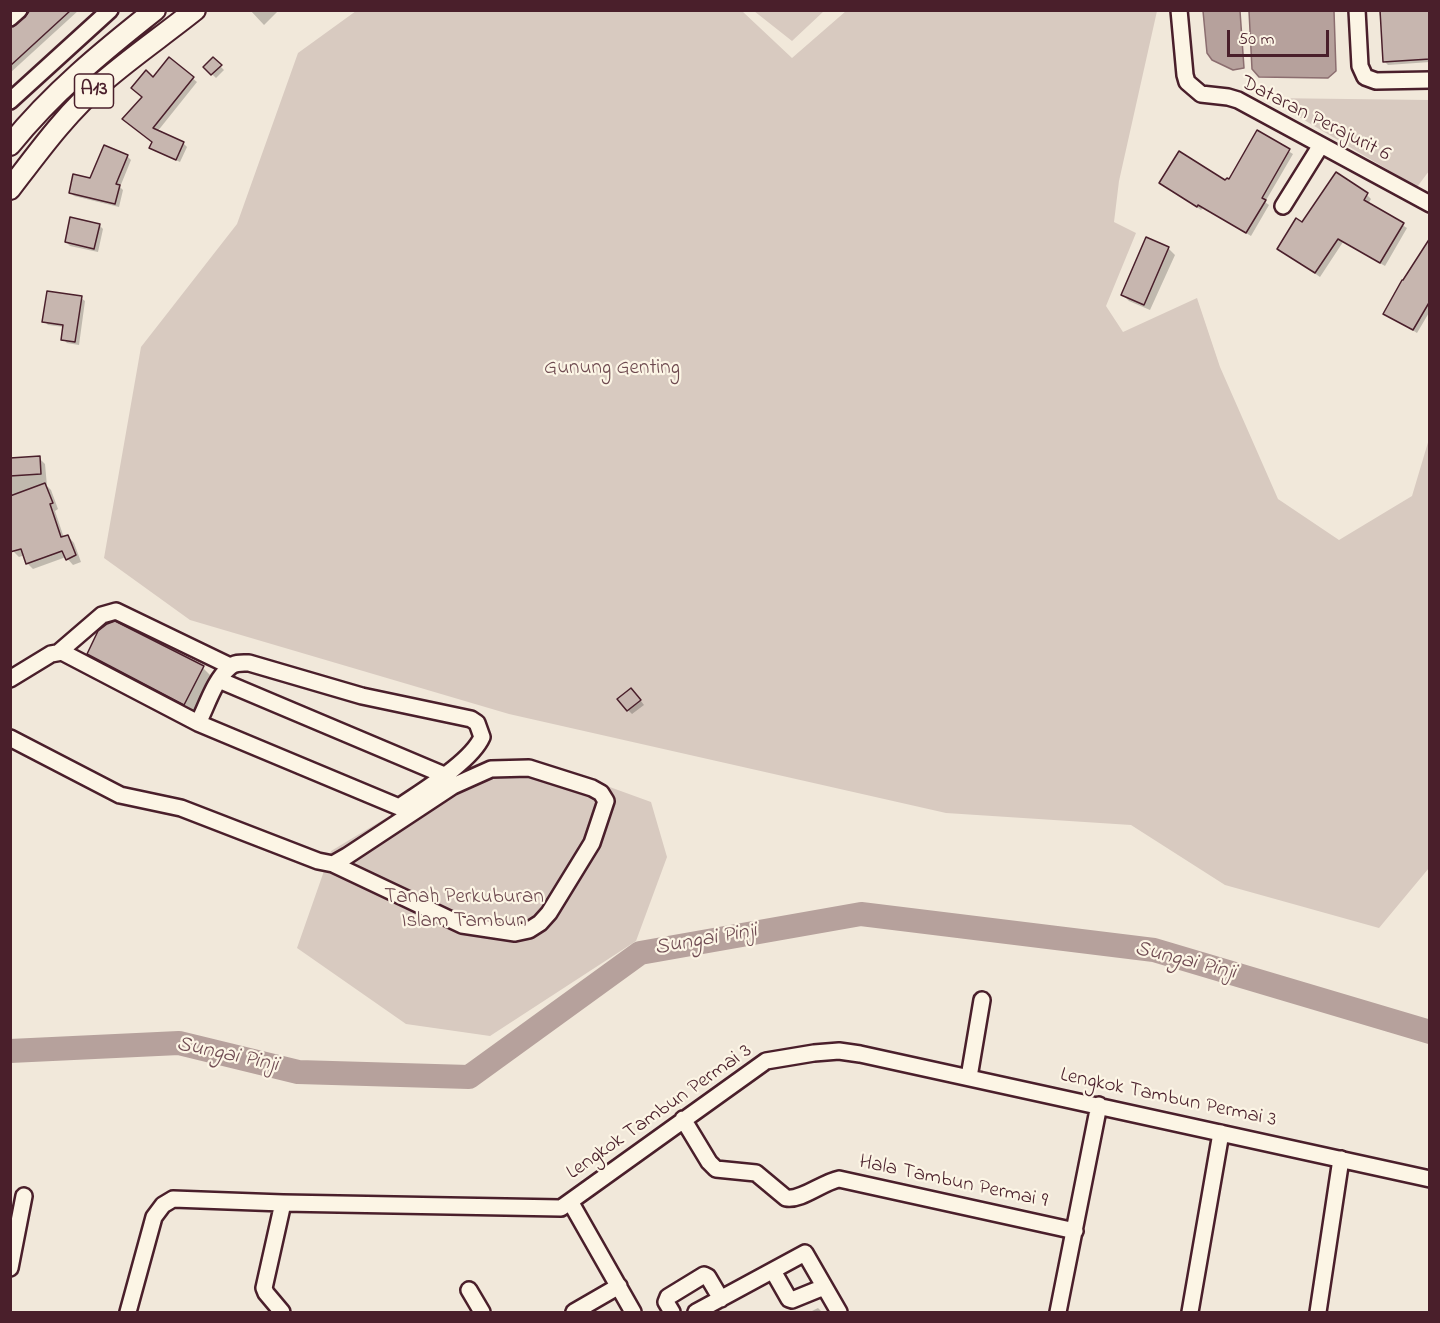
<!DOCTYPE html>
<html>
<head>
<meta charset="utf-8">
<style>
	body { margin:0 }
	#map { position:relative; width:1440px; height:1323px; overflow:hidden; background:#f1e8da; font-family:"Indie Flower",sans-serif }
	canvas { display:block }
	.frame { position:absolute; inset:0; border:12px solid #4a1f2b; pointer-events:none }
	.scale { position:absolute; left:1227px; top:30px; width:102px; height:27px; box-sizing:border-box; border:3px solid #4a1f2b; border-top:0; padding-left:8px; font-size:18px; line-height:21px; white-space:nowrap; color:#4a1f2b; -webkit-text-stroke:4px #fcf5e5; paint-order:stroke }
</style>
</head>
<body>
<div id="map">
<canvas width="1440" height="1323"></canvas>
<div class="frame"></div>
<div class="scale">50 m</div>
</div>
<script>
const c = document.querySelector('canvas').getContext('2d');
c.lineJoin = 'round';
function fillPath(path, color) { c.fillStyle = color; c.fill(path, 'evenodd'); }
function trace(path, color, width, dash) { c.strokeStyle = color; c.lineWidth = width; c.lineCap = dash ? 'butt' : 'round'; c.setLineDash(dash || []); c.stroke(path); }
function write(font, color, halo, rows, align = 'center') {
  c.font = font + ' "Indie Flower",sans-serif'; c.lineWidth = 4.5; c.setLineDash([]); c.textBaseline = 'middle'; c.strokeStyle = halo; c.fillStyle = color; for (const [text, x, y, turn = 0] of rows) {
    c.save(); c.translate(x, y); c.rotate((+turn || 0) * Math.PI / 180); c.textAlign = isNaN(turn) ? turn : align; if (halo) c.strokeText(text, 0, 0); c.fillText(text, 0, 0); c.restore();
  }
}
fillPath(new Path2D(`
	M356,11H742L792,58L846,11H1157L1119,181L1114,222L1136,233L1106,306L1123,332L1197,298L1220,367L1278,499L1339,540L1412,496L1429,439V868L1379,928L1225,885L1131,825L946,813L509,714L190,620L104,558L141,347L237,224L298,53Z
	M754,11H824L792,41Z
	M1267,98L1429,100V171L1417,187Z
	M538,761L651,802L667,857L636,941L490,1036L406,1024L297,948L331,851L476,764Z`), '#d8cac0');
const water = new Path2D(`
	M1203,11H1240L1244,68L1233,70L1212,60L1207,53Z
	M1249,11H1334L1336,71L1328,78L1259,77L1252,69Z`);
fillPath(water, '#b6a19c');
trace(water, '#8b6d6f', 1.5);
fillPath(new Path2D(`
	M29,10H79L10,73V28L17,27L30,13Z
	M250,10H279L264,25Z
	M1379,10H1430V62L1388,65L1384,61L1382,20L1380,17Z
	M170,59L197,82L157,132L183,143L187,147L180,162L155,151L151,147L153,142L143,97L153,79Z
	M213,59L224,70L216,78L205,67Z
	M1257,132L1293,154L1265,202L1269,205L1251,236L1203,208L1201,210L1161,183L1229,181Z
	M127,156L131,160L120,187L123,190L119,207L74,196L70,192Z
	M1367,195L1371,199L1368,204L1407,228L1385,266L1343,242L1320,277L1279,249L1303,224Z
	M99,225L103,229L98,252L70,246L66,242Z
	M1147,239L1169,249L1175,255L1150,310L1129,301L1123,295Z
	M1430,241V311L1417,333L1385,313Z
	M81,298L85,301L79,345L67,343L63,339L64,327L48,325L44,321Z
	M39,458L45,464L47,486L51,490L58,509L55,511L64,538L68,536L74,543L81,562L73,565L66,557L33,569L27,563L25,555L19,557L13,551L10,544V459Z
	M88,654L203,668L211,676L193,712L97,662Z
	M635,693L644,705L632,714L628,710Z
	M818,1308L822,1312H810Z`), '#0003');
trace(new Path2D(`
	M10,1051L179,1043L298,1072L469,1077L640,953L861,914L1154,950L1430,1032`), '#b6a19c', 24);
const building = new Path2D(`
	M30,10H71L10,66V28L25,17Z
	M1380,10H1430V59L1383,62Z
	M169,57L194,77L153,128L184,142L176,160L149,148L152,142L122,119L142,97L131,88L146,70L153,77Z
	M213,57L222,65L211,75L203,67Z
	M1257,130L1290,149L1262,198L1266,200L1246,233L1198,205L1197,207L1159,183L1179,151L1225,180L1227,178L1229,179Z
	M104,145L128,155L116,184L120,185L115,204L69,193L73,174L90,178Z
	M1336,172L1368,193L1364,200L1404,223L1380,263L1338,239L1315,273L1277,249L1296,218L1302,222Z
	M70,217L100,224L94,249L65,242Z
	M1146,237L1169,247L1144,305L1121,295Z
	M1430,238V301L1413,330L1383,314L1402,280H1403Z
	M47,291L82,296L75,342L61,340L63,325L42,322Z
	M40,456L41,474L10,476V458Z
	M45,483L53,503L50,504L61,537L68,535L76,555L66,560L62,551L26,564L21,549L10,552V496Z
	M115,621L204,666L184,705L87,654L98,631L107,624Z
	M631,688L641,700L627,711L617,699Z`);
fillPath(building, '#c7b6af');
trace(building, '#4a1f2b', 1.5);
const minor = new Path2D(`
	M1179,10L1185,75L1187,82L1201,94L1228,97L1238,100L1430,204
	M1357,10L1360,66L1365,77L1376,81L1430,80
	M10,18L19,10
	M10,101L110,10
	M1283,206L1321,145
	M59,652L102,615L116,611L230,666
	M10,679L51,654L62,652L198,723L399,807C422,791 471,762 482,737L477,723L471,719L362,696L249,663C242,663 235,662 230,667C214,680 207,706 198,723
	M219,680L444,775
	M10,738L120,795L181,808L318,861L333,864L347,856L453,786L491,769L529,768L592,788L601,793L606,801L592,843L549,913L540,923L529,930L515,933L462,925L333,864
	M969,1077L982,1000
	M683,1119L709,1162L716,1169L756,1173L786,1198C801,1201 823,1182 839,1179L1075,1231
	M571,1203L633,1312
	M10,1268L24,1196
	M773,1271L789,1299L792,1300L824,1287
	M469,1290L482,1312
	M128,1312L154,1217L163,1205L173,1199L283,1203L561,1208L766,1061L814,1053L839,1051L860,1054L1430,1179
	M282,1312L266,1293L264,1288L283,1203
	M574,1312L619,1286
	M672,1312L666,1302L668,1297L704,1275L708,1277L721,1299
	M696,1312L805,1253L839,1312
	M1058,1312L1099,1105
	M1190,1312L1221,1133
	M1318,1312L1341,1159`);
const major = new Path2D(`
	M10,145C52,93 103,51 155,10
	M10,189C39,151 67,112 104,81C133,56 165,34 195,10`);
trace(minor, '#4a1f2b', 20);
trace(major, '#4a1f2b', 24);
trace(minor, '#fcf5e5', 15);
trace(major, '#fcf5e5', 20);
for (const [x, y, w] of [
	[94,91,39]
]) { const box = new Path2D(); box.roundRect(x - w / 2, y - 17, w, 34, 4.5); c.fillStyle = '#fcf5e5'; c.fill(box); trace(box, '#4a1f2b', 1.5); }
write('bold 20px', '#4a1f2b', null, [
	["A13",94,91]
]);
write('21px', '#4a1f2b', '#fcf5e5', [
	["Dataran Perajurit 6",1315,120,27],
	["Lengkok Tambun Permai 3",1168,1099,12],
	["Lengkok Tambun Permai 3",660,1113,-35],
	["Hala Tambun Permai 9",953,1183,12]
]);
write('21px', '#6e4a50', '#fcf5e5', [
	["Gunung Genting",612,370],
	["Tanah Perkuburan",464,899],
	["Islam Tambun",464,923]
]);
write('italic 22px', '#704c53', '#fcf5e5', [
	["Sungai Pinji",706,941,-10],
	["Sungai Pinji",1185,962,14],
	["Sungai Pinji",227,1056,12]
]);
</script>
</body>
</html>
